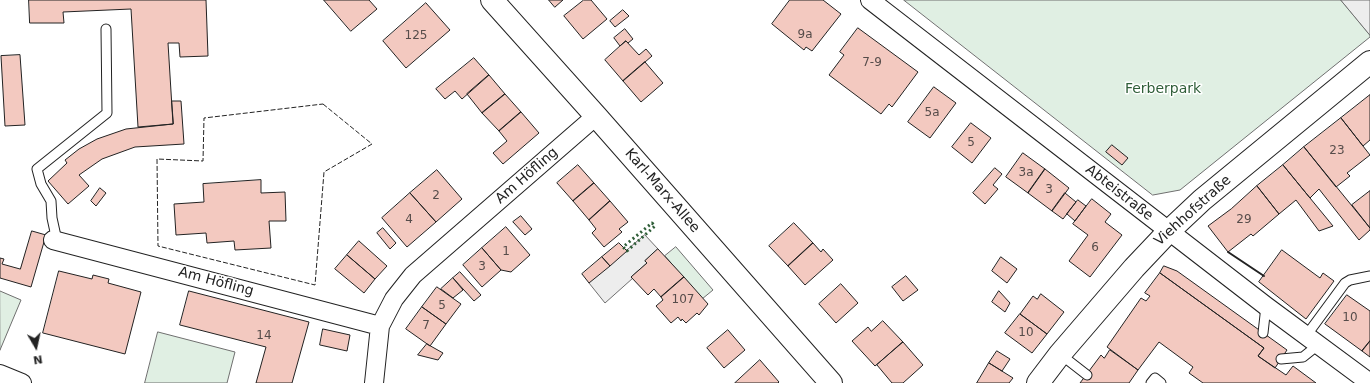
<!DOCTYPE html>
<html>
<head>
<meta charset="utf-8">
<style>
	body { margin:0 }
	#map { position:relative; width:1370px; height:383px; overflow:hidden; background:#fff; font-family:"DejaVu Sans",sans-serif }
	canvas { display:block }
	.north { position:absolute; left:16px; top:327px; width:40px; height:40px; -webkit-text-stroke:3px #fff; paint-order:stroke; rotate:171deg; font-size:11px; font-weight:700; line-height:16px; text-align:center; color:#222 }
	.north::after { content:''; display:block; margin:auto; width:14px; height:18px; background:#222; clip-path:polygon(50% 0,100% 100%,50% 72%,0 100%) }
</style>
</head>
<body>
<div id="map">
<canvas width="1370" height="383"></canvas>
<div class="north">N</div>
</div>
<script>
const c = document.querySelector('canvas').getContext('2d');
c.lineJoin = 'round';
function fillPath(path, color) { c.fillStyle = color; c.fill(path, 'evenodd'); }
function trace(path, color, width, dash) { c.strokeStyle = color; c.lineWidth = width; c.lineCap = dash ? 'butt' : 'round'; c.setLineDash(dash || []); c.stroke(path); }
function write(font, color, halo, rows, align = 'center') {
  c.font = font + ' "DejaVu Sans",sans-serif'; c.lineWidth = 3; c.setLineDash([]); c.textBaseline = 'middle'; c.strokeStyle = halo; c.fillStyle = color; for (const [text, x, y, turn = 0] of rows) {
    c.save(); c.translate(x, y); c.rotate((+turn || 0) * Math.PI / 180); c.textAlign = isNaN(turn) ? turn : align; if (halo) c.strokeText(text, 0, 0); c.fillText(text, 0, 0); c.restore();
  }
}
const green = new Path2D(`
	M904,0H1341L1370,35V37L1180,190L1153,195Z
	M676,247L713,290L702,299L665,256Z
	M0,291L21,300L0,350Z
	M158,332L235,352L227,383H145Z`);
fillPath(green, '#e0efe3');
trace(green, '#6f6f6f', 1);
const parking = new Path2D(`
	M1341,0H1370V35Z
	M645,235L658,249L645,261L647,263L632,276L633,278L605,303L589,283Z`);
fillPath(parking, '#ededed');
trace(parking, '#6f6f6f', 1);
const building = new Path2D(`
	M29,0H206L208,56L180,57L179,43H168L173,124L138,127L131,9L63,12L64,23H30Z
	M324,0H369L377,9L351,31Z
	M549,0H563L555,7Z
	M584,0H591L607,19L583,39L564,16Z
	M790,0H823L841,14L812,51L806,47L804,50L772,24Z
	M426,3L450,30L406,68L383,41Z
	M623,10L629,16L615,27L610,21Z
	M858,28L918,72L892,107L889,104L881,114L829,75L844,55L840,52Z
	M625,29L633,39L628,43L626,41L620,46L614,38Z
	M626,41L639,55L646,49L652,56L623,81L605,60Z
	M20,55L25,125L5,126L1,56Z
	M474,58L489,75L462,99L455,91L445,99L436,89Z
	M645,62L663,83L641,102L623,81Z
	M489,75L505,94L482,113L467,94Z
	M934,87L956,103L930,138L908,122Z
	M505,94L521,112L499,131L482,113Z
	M1370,95V140L1363,146L1341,118Z
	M172,101H181L184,144L135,147L102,159L79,175L89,186L68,204L48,181L67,163L65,160L79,149L97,139L126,129L173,124Z
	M521,112L539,133L503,164L493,153L507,141L499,131Z
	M1341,118L1370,155L1347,173L1350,176L1336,187L1304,147Z
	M971,123L991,138L972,163L952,147Z
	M1112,145L1128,158L1122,165L1106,152Z
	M1304,147L1370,228V230L1359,240L1319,189L1310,198L1283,165Z
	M1023,153L1045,169L1028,193L1006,177Z
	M578,165L594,183L573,201L557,183Z
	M1283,165L1310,198L1333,226L1319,231L1296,200L1279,214L1257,186Z
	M995,168L1002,174L993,185L998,189L985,204L973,193Z
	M1045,169L1069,188L1052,211L1028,193Z
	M437,170L462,199L436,222L410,193Z
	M261,180V193L285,192L286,221H269L271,248L235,250L234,241L207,243L206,233L176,235L174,204L204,202L203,184Z
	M594,183L610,201L589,220L573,201Z
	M1257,186L1279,214L1253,236L1251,234L1228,252L1208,226L1231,209Z
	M100,188L106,193L96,206L91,201Z
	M1370,191V228L1352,205Z
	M410,193L436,222L407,247L382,218Z
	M1065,193L1076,202L1063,219L1052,211Z
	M1092,199L1111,214L1105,222L1122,235L1090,277L1069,261L1088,235L1073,224Z
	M1078,200L1086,206L1075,221L1067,214Z
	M610,201L628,222L619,229L622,232L604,247L592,233L596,229L589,220Z
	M521,216L532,229L525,235L513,222Z
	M794,223L813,243L788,266L769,246Z
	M506,227L530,255L511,272L501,270L482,248Z
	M383,228L396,243L390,249L377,233Z
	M32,231L46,235L31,287L0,278V258L4,259L2,264L20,269Z
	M359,241L387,266L375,279L347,255Z
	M619,243L627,251L610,266L602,257Z
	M813,243L821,252L823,249L833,260L805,285L788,266Z
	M482,248L501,270L482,287L463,265Z
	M658,249L684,277L661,297L654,289L648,295L631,277L647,263L645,261Z
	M1282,250L1320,278L1323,273L1334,281L1306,319L1259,282Z
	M347,255L375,279L364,293L335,269Z
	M602,257L610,266L589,283L582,274Z
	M1001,257L1017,269L1007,283L992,271Z
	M1164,266L1177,271L1287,350L1275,368L1258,356L1264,348L1160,273Z
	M59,271L92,279L93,275L109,279L108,283L141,292L125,354L43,333Z
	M460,272L481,295L474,301L453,278Z
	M1160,273L1264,348L1258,356L1286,375L1293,366L1316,383H1203L1189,373L1193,367L1159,342L1138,370L1107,347L1141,298L1146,301L1150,296L1145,293Z
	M906,276L918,290L903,301L892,287Z
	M684,277L708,304L699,315L697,313L686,323L682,319L681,321L678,317L671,323L656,306L663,300L661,297Z
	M453,278L463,290L453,298L441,289Z
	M841,284L858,303L836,323L819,304Z
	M437,287L461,304L446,324L422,307Z
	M189,291L309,322L292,383H256L266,347L180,325Z
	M999,291L1010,303L1005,312L992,302Z
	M1041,294L1064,312L1047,334L1020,314L1033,296L1037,299Z
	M1347,295L1370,311V341L1362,351L1325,324Z
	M422,307L446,324L430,346L406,329Z
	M1020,314L1047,334L1032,353L1005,333Z
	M883,321L903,342L875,366L852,341L868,327L871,331Z
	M323,329L350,335L347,351L320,345Z
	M728,330L745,350L724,368L707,348Z
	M1370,341V357L1362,351Z
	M903,342L923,365L903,383H892L877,365Z
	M427,344L443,353L438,360L418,355Z
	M1110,350L1138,370L1129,383H1080L1101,355L1104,358Z
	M997,351L1010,359L1002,371L989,363Z
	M760,360L779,382L778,383H735Z
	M989,363L1013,378L1009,383H977Z`);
fillPath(building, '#f3c9c0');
trace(building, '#222', 1);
const lane = new Path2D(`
	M57,241L52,218L51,201L41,184L37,169L107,113L106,29
	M1263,333L1266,306
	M1306,336L1345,283L1350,280L1370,276
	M1060,354L1087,375
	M1281,359L1303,357L1318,345
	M1151,383L1155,378L1161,383`);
const street = new Path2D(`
	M870,0L1266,306L1370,383
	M53,240L380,326
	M0,374L22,383
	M374,383L380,326L394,299L413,275L596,116`);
const secondary = new Path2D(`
	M492,0L596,116L831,383
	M1038,383L1060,354L1134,268L1169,231L1202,200L1370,62`);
trace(lane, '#222', 11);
trace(street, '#222', 20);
trace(secondary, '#222', 24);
trace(lane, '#fff', 9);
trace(street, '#fff', 18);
trace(secondary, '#fff', 22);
trace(new Path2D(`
	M652,223L655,226L627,251L623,247Z`), '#2f5e38', 3, [2, 3]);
trace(new Path2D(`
	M323,104L372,144L324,172L315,285L158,246L157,159L203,161L204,118Z`), '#222', 1, [5, 2]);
trace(new Path2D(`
	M1228,252L1264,276`), '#222', 2);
write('12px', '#564c4a', null, [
	["9a",805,35],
	["125",416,36],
	["7-9",872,63],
	["5a",932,113],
	["5",971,143],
	["23",1337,151],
	["3a",1026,173],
	["3",1049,190],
	["2",436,196],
	["4",409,220],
	["29",1244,220],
	["6",1095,248],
	["1",506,252],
	["3",482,267],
	["107",683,300],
	["5",442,306],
	["10",1350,318],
	["7",426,326],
	["10",1026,333],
	["14",264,336]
]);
write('14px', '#2f5e38', '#fff', [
	["Ferberpark",1163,89]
]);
write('14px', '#222', '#fff', [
	["Am Höfling",527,176,-41],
	["Karl-Marx-Allee",662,191,49],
	["Abteistraße",1119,193,38],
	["Viehhofstraße",1193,211,-42],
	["Am Höfling",216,282,15]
]);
</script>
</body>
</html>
